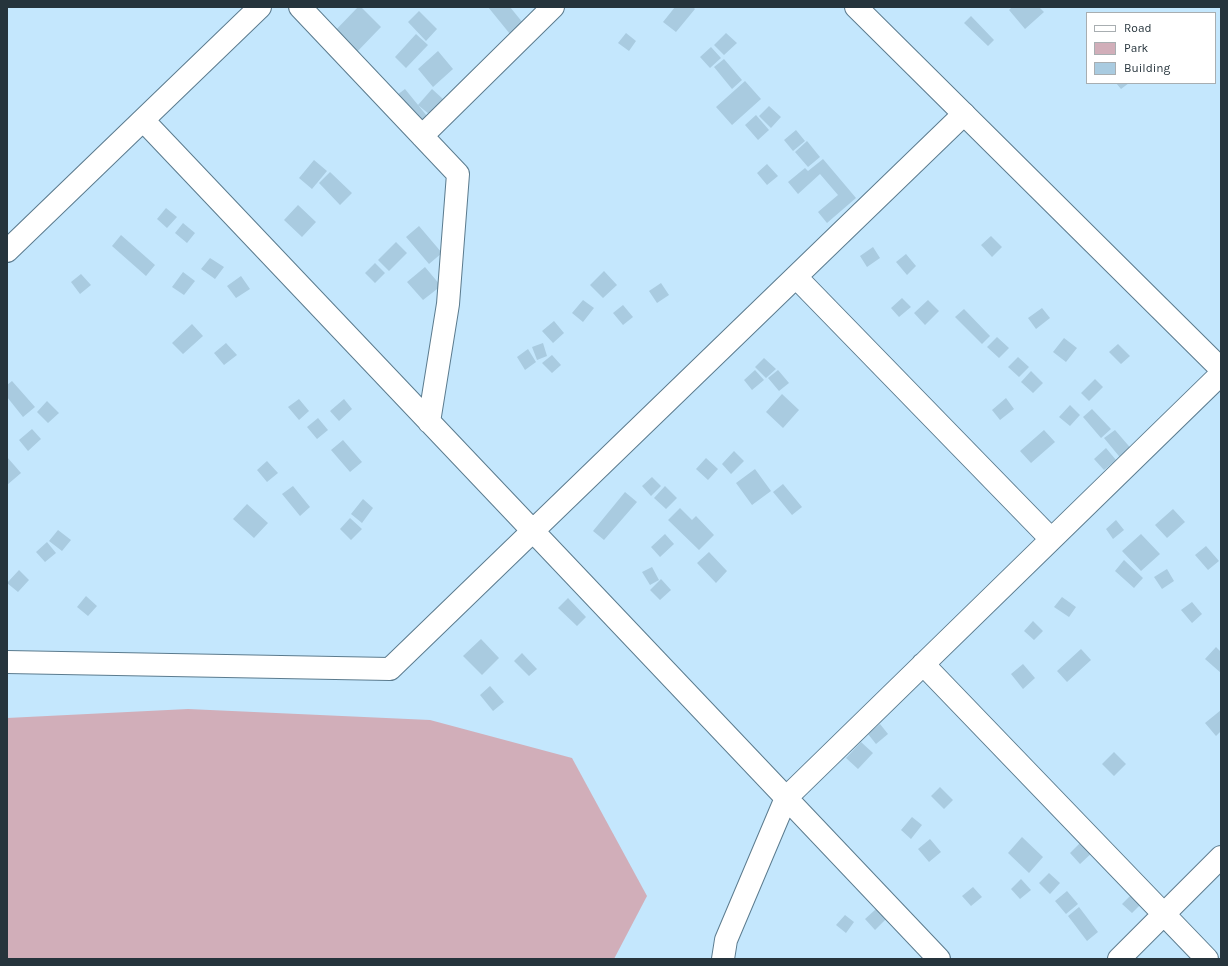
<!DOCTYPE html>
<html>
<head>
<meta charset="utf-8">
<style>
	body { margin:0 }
	#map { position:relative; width:1228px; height:966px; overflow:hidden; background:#c4e7fd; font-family:Karla,sans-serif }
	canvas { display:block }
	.frame { position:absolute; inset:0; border:8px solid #26343c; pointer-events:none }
	.legend { position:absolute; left:1086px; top:12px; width:130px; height:72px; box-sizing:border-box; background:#fff; border:1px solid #a8aeb1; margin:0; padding:5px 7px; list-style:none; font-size:12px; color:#26343c }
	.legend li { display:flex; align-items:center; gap:8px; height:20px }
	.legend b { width:20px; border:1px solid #a8aeb1 }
</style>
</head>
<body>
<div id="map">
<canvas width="1228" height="966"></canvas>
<div class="frame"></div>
<ul class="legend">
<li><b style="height:5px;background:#fff"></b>Road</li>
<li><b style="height:11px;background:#d1aeb9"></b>Park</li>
<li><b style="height:11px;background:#a9cbe0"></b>Building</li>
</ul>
</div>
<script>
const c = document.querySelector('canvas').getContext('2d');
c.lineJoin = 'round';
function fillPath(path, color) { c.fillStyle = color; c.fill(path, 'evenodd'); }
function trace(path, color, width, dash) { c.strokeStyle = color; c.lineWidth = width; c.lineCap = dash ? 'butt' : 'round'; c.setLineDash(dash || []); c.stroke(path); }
fillPath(new Path2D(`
	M188,709L430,720L572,758L647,896L614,959H7V718Z`), '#d1aeb9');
fillPath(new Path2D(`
	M358,7H361L381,27L352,57L330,36Z
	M488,7H510L523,23L510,34Z
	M675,7H693L695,9L676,32L663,22Z
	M1012,7H1039L1044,12L1025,29L1009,10Z
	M419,11L437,29L426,41L408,22Z
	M971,16L994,40L988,46L964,23Z
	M626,33L636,41L629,51L618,43Z
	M726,33L737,43L724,55L714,45Z
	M416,34L428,45L406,68L395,57Z
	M711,47L721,58L710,68L700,57Z
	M438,51L453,69L433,87L418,69Z
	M724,59L742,80L732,89L714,67Z
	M745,81L761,99L732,125L716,107Z
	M1116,83H1129L1121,89Z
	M405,89L427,116L415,126L393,98Z
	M432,89L443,99L429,114L418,105Z
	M769,106L781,117L771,128L759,116Z
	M756,115L769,130L758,140L745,125Z
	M796,130L805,141L793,151L784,140Z
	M807,141L820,157L808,167L795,152Z
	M823,159L856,198L827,223L818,212L838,195L820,174L798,194L788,182L805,168L808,171Z
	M314,160L327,171L312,189L299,178Z
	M767,164L778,176L767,185L757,173Z
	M330,172L352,193L340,205L319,183Z
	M298,205L316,222L302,237L284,220Z
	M166,208L177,217L167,228L157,219Z
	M183,223L195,233L187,243L175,233Z
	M419,226L442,253L429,264L406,237Z
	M121,235L155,265L146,276L112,246Z
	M991,236L1002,247L992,257L981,245Z
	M396,242L407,253L389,271L378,260Z
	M873,247L880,258L867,267L860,256Z
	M906,254L916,266L907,275L896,262Z
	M210,258L224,267L215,279L201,269Z
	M375,263L385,273L375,283L365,273Z
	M425,267L441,286L423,300L407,282Z
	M604,271L617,285L603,298L590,285Z
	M183,272L195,281L184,295L172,287Z
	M81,274L91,285L80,294L71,282Z
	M241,276L250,289L236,298L227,286Z
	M661,283L669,295L657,303L649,291Z
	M902,298L911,307L899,317L891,308Z
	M583,300L594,308L583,322L572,313Z
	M928,300L939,311L925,325L914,313Z
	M623,305L633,317L623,325L613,313Z
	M1042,308L1050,318L1036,329L1028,318Z
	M964,309L990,336L982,344L955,317Z
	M554,321L564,333L553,343L542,331Z
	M192,324L203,336L183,354L172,343Z
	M997,337L1009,348L999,358L987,347Z
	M1064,338L1077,348L1066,362L1053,352Z
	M226,343L237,355L224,365L214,353Z
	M543,343L547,356L537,360L532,347Z
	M1118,344L1130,356L1121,364L1109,352Z
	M528,349L536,362L525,370L517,357Z
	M552,355L561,365L552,373L542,363Z
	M1018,357L1029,367L1019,377L1008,367Z
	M764,358L776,369L766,378L755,367Z
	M755,370L764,380L752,390L744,380Z
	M778,370L789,383L779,391L768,378Z
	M1031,371L1043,383L1033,393L1021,382Z
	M1095,379L1103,387L1089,401L1081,393Z
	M12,381L35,407L23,417L7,397V385Z
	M782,394L799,410L783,428L766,412Z
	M1006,398L1014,409L1000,420L992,410Z
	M299,399L309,411L299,420L288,407Z
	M344,399L352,409L339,421L330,411Z
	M47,401L59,413L48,423L37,412Z
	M1070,405L1080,415L1070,426L1059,417Z
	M1092,409L1111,429L1101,438L1083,417Z
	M318,418L328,430L317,439L307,427Z
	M32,429L41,439L28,451L19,440Z
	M1044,430L1055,442L1031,463L1020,451Z
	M1115,430L1134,452L1123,461L1104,438Z
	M343,440L362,462L350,472L331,450Z
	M1106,448L1116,460L1104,470L1094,459Z
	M734,451L744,461L731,474L722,464Z
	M7,457L21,473L7,485Z
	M706,458L718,469L708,480L696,469Z
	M267,461L278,473L267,482L257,470Z
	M755,469L771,491L752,505L736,483Z
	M652,477L661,486L651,496L642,486Z
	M783,484L802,507L792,515L773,492Z
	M293,486L310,507L300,516L282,494Z
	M665,486L677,498L666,509L654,498Z
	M625,492L637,502L604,540L593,531Z
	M363,499L373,508L362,523L351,514Z
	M247,504L268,523L254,538L233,519Z
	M680,508L692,520L696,516L714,535L699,550L668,520Z
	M1173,509L1185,522L1167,538L1155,525Z
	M350,518L362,529L351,540L340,529Z
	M1116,520L1124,530L1113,539L1106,529Z
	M58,530L71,540L62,551L49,541Z
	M665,534L674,544L660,557L651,547Z
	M1141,534L1160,554L1141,571L1122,551Z
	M47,542L56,553L45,562L36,552Z
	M1206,546L1219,561L1208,570L1195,555Z
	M709,552L727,571L716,583L697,563Z
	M1124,560L1143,578L1134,588L1115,571Z
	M652,567L659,580L650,585L642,572Z
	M1167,569L1174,581L1162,589L1154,577Z
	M19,570L29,580L18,592L7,583Z
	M661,579L671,590L660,600L650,590Z
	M86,596L97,606L88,616L77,607Z
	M1062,597L1076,607L1069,617L1054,607Z
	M568,598L586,617L577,626L558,608Z
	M1192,602L1202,614L1192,623L1181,610Z
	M1033,621L1043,631L1034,640L1024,631Z
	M481,639L499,658L482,675L463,656Z
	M1216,647L1221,652V673L1205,659Z
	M1081,649L1091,660L1067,682L1057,671Z
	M522,653L537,669L529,676L514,661Z
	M1023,664L1035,678L1023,689L1011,674Z
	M490,686L504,702L493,711L480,695Z
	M1221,710V731L1216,736L1205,723Z
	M880,724L888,734L876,744L868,734Z
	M861,742L873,753L858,769L846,758Z
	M1114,752L1126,764L1114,776L1102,764Z
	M940,787L953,800L944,809L931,796Z
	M912,817L922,825L911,839L901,830Z
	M1022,837L1043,857L1029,873L1008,853Z
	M930,839L941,852L929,862L918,849Z
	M1084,839L1095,850L1080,864L1070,853Z
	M1049,873L1060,883L1050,894L1039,883Z
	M1021,879L1031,890L1020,899L1011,889Z
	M973,887L982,897L971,906L962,896Z
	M1067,891L1078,904L1066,914L1055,901Z
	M1132,894L1141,904L1132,913L1122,904Z
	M1079,907L1098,932L1087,941L1068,916Z
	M876,909L886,919L875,930L865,919Z
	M845,915L854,922L846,933L836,925Z`), '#a9cbe0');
const street = new Path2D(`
	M300,7L458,174L448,304L429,422
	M143,120L939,959
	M422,136L553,7
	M7,251L260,7
	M796,277L1051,539
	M7,662L390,669L964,114
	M923,664L1207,959
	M723,959L726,940L786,798L1221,374
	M1119,959L1221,857`);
const primary = new Path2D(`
	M856,7L1221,369`);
trace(street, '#5b7b8e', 24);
trace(primary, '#5b7b8e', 24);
trace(street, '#fff', 22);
trace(primary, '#fff', 22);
</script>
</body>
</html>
